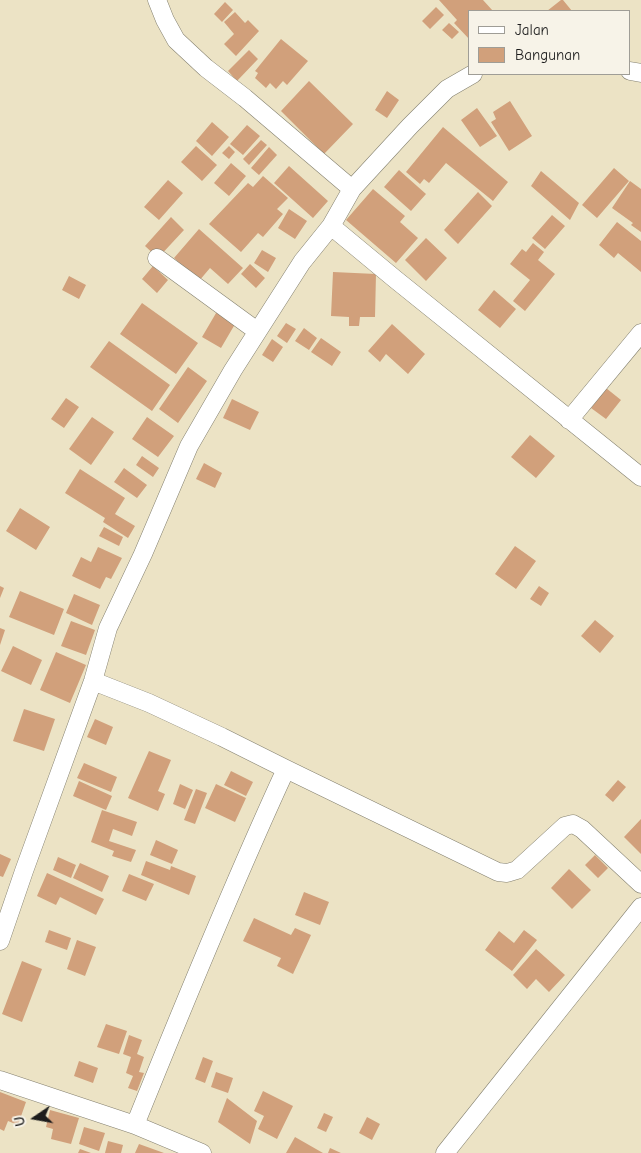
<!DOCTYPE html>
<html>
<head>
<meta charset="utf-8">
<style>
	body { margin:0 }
	#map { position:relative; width:641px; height:1153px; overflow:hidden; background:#ece3c5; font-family:"Comic Neue",sans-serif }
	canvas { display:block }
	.legend { position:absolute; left:468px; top:10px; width:162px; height:65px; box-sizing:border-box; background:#f7f3e8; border:1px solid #9f9d96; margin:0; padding:6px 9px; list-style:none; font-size:15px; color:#1c1c1c }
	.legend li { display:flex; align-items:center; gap:10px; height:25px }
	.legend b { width:25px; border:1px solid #9f9d96 }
	.north { position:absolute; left:10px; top:1093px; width:50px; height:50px; -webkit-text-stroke:4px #f7f3e8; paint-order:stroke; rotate:258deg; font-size:14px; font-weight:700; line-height:20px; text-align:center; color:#1c1c1c }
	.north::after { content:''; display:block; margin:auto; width:18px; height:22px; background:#1c1c1c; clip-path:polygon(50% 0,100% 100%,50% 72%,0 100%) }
</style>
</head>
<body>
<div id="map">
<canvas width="641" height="1153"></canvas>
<ul class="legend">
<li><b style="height:6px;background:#fff"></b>Jalan</li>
<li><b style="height:14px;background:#d1a07b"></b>Bangunan</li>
</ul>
<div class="north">U</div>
</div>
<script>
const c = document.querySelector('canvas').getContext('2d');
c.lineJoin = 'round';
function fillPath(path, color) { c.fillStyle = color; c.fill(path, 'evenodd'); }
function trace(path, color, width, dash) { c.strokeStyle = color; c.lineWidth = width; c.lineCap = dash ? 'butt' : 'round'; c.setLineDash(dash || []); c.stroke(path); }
fillPath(new Path2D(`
	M439,0H483L493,11H470V40L454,23L457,20Z
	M561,0H563L572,11H547Z
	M225,2L233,10L222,22L214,14Z
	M436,7L444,15L430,29L422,21Z
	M235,12L245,23L248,20L259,31L236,56L224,44L234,34L224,22Z
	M449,23L459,32L452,39L442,30Z
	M281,39L308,61L287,85L283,81L276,89L270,83L266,88L255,78L258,73L255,71Z
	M249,50L258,59L237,81L228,71Z
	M309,81L353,124L324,154L281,111Z
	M387,91L399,100L387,118L375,110Z
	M510,101L532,136L509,151L491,122L496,119L493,112Z
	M477,108L497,136L480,147L461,120Z
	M212,122L229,137L212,156L196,141Z
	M247,125L260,136L243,155L230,144Z
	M443,127L508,182L493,201L446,163L429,183L424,179L420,184L406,172Z
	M261,140L267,145L249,165L243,159Z
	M196,146L217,165L202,181L181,162Z
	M229,146L235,152L229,159L222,153Z
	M269,147L277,155L259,175L251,168Z
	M231,163L246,176L229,196L214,183Z
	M289,166L328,201L313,218L274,183Z
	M614,168L629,181L597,218L582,205Z
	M399,170L426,194L411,211L384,187Z
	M541,171L579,203L570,220L531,186Z
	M263,176L288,198L277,209L283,214L263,237L258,233L241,252L209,224L248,183L253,187Z
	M168,180L183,193L159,220L144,207Z
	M630,181L641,189V232L631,225L633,223L612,208Z
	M373,189L405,216L400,222L418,238L396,263L346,220Z
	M478,192L492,206L458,244L444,230Z
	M289,209L307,221L295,239L278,228Z
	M552,215L565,226L545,249L532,238Z
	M171,217L184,230L158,258L145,246Z
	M617,222L641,241V272L618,253L614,258L599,245Z
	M199,229L243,268L228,284L210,268L199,281L174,258Z
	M426,238L447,258L426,281L405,260Z
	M533,243L544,252L538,260L555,274L525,311L513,301L530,280L510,264L522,249L526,252Z
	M262,250L276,258L268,272L254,263Z
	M250,264L265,278L256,288L241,274Z
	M153,266L168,280L157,293L142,279Z
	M333,272L376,274L375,317H360L359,326H349V317L331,316Z
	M69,276L86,285L79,299L62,290Z
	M494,290L516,309L500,328L478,310Z
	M142,303L198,343L176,374L120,334Z
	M219,308L238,319L221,348L202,337Z
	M286,323L296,329L287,343L277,336Z
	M392,324L425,354L408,374L386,354L380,362L368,351Z
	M304,328L317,338L309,350L295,341Z
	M321,338L341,352L332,366L311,352Z
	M272,339L283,347L273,362L262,355Z
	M109,341L170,385L152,411L90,367Z
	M188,367L207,381L178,423L159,409Z
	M606,388L621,400L606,419L591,408Z
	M66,398L79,407L64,428L51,419Z
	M232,399L259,412L250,430L223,418Z
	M92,417L114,432L91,465L69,449Z
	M147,417L174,436L158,457L132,439Z
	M530,435L555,456L536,478L511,457Z
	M142,456L159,468L153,477L136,465Z
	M204,463L222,473L215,488L196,479Z
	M124,468L147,485L137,498L114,482Z
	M80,469L125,498L115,514L135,526L128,538L103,522L105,518L65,493Z
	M20,508L50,527L36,550L6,531Z
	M104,527L123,537L119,546L99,536Z
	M515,546L536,561L516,589L495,574Z
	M98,547L122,558L111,579L106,577L100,589L72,576L81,557L91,562Z
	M0,586L4,588L0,598Z
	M539,586L549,593L541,606L530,599Z
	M20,591L64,609L54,635L9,617Z
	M74,594L100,605L92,625L66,613Z
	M595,620L614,636L600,653L581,636Z
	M71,621L95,630L86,655L61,646Z
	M0,628L5,630L0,645Z
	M13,646L42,660L31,685L1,671Z
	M56,652L86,665L70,703L40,690Z
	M24,709L55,719L44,751L13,741Z
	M95,719L113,727L106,745L87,737Z
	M149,751L171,760L158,791L165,794L158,811L128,798Z
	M84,763L117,777L111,792L77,778Z
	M231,771L253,782L246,796L224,785Z
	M618,780L626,787L613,802L605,795Z
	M79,781L112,796L106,810L73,796Z
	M180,784L193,790L185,809L173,804Z
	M216,784L246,798L235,822L205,808Z
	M196,789L207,793L195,824L184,820Z
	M102,810L137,822L132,836L113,829L109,841L136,850L131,862L112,856L114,851L91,842Z
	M641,819V854L624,837Z
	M156,840L178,850L172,864L150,855Z
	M0,854L11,859L3,877L0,876Z
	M595,855L608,868L598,878L585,865Z
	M58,857L76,865L71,878L53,870Z
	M146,861L170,870L171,866L196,876L189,895L141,875Z
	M80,863L109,876L102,892L73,878Z
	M569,869L591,890L572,909L551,888Z
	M47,873L104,899L96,915L60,897L56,905L37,896Z
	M129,874L154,884L146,901L122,891Z
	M304,892L329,902L320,925L295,915Z
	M254,918L291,935L295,928L311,935L293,974L277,966L281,958L243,941Z
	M49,930L71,938L67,950L45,942Z
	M524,930L537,940L512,971L485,950L499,931L514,943Z
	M77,940L96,947L85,976L67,969Z
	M536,949L565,975L549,992L536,979L527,989L513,975Z
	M22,961L42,969L22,1022L2,1014Z
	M106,1024L127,1031L119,1054L97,1047Z
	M129,1035L142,1040L137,1054L144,1057L139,1072L144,1073L137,1091L128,1088L133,1076L126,1073L131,1057L123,1054Z
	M203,1057L213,1061L205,1083L195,1079Z
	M79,1061L98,1068L93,1083L74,1076Z
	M216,1072L233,1078L228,1093L211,1087Z
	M263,1091L293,1106L277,1139L258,1129L264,1116L254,1111Z
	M0,1092L26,1102L18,1125L8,1121L4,1131L0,1129Z
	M227,1098L257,1121L250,1144L218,1122Z
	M50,1110L79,1118L71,1144L51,1139L53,1129L46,1127Z
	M324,1113L333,1117L326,1132L317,1128Z
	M367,1117L380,1124L372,1140L359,1133Z
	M84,1127L105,1133L99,1151L79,1144Z
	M295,1137L323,1153H286Z
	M108,1141L123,1145L121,1153H105Z
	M139,1144L164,1153H135Z
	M330,1148L341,1153H328Z
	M80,1149L91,1153H78Z`), '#d1a07b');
const street = new Path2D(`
	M157,0L165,20L176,40L206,68L245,98L352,189
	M630,71L641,73
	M331,226L395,279L641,477
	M157,258L257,331
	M569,420L641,333
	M93,681L149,703L222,737L286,769L498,872L507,873L517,870L565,826L573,824L582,829L641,884
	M0,941L24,871L93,681L108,628L143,554L189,446L233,370L302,262L331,226L352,189L410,126L447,89L473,74
	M0,1080L135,1125L202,1153
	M135,1125C183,1006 232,886 286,769
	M445,1153L641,907`);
trace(street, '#848070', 19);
trace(street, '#fff', 18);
</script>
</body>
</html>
